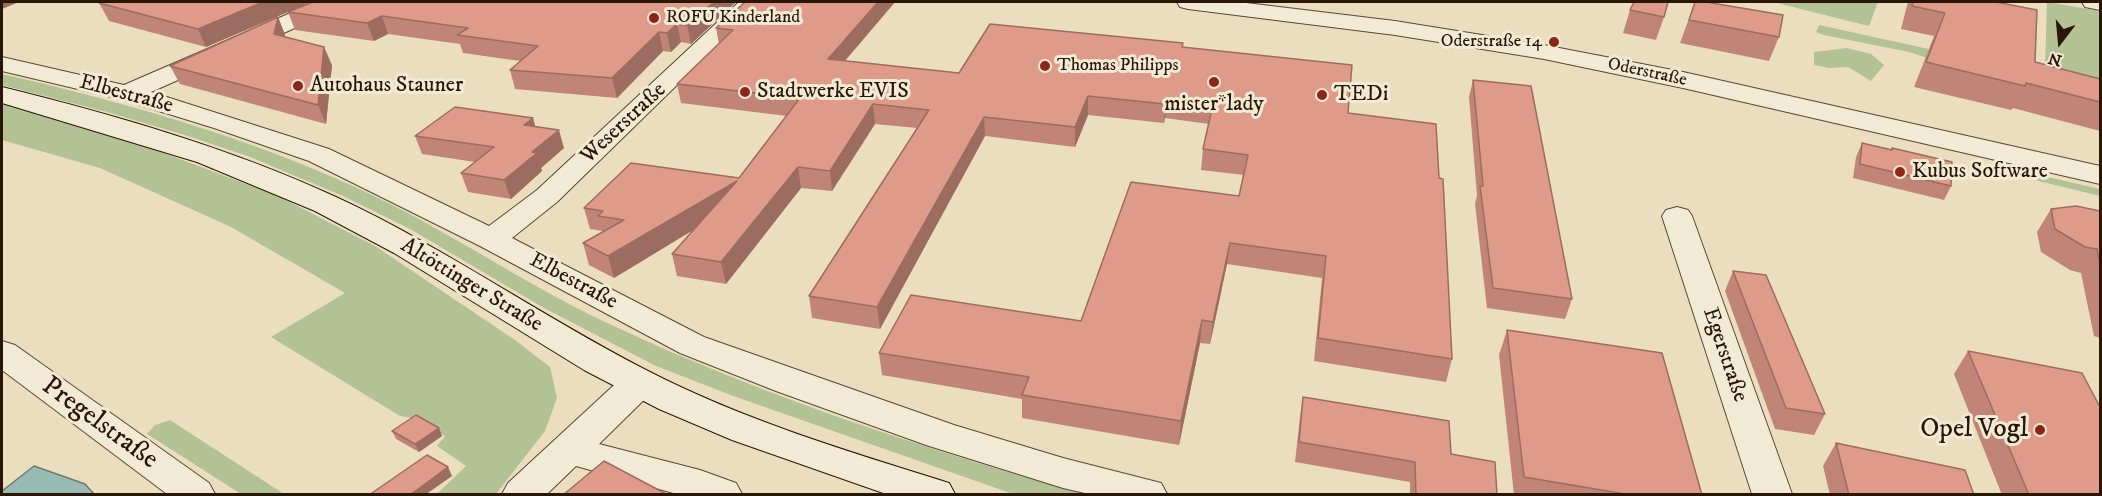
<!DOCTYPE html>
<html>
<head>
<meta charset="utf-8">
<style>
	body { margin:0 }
	#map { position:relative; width:2102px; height:496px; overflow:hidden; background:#eadebf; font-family:"IM FELL DW Pica",serif }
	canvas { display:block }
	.frame { position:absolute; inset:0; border:3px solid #291606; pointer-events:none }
	.north { position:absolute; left:2030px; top:12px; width:60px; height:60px; -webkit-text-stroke:4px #f1ead5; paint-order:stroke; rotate:196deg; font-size:16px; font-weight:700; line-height:24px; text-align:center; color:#291606 }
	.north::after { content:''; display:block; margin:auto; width:21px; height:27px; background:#291606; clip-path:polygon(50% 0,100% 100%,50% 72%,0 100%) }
</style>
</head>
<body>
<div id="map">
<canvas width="2102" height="496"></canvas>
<div class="frame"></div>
<div class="north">N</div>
</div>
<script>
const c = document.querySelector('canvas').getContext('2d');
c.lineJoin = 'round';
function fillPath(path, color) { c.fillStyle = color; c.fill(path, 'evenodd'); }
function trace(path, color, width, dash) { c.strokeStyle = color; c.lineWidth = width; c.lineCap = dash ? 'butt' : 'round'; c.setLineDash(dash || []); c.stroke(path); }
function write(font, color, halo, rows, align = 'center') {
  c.font = font + ' "IM FELL DW Pica",serif'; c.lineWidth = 6; c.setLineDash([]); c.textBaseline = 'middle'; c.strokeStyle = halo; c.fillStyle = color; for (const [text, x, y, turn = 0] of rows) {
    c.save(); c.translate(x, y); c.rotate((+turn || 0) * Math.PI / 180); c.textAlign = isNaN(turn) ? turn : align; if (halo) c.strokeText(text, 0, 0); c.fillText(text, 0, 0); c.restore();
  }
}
fillPath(new Path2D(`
	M1773,2H1878L1869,26Z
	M2047,2L2100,11V81L2045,68Z
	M1819,25L1956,55L1949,65L1909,52L1824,35L1816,32Z
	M1847,48L1871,54L1884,65L1871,81L1848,67L1829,68L1814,65V52Z
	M2,74C134,104 279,146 400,209C473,247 541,293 616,327C766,397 925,449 1084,494H1013L736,397L656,366L544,308L410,229L343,196L250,157L188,136L107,112L2,85Z
	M2,104L95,127L278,196L375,246L515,340L550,367L557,398L545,431L496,494H437L466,466L437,446L445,436L419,419L400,416L271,337L345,293L231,227L100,168L2,140Z
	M2004,167L2100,189V196L2002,172L1999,169Z
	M170,420L284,494H241L147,434L155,425Z`), '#b2c295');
const water = new Path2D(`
	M34,466L85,484L94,494H2V491Z`);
fillPath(water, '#98bcb4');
trace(water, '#6c7a6e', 1.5);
const minor = new Path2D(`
	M316,2H345L342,7L151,92L329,149L489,226L537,190L739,2H762L557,202L512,238L704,337L954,425L1063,458L1161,483L1167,494H1089L1063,488L926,445L776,391L680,353L480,246L309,161L214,128L120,99L2,71V57L124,85Z
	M1177,2H1238L1395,21L1544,45L1683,72L2100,166V184L1683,88L1544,59L1395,35L1188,9L1180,7Z
	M2082,2H2100V10L2085,7Z
	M1677,207L1688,210L1692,216L1792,494H1752L1662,216L1666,210Z
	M2,341L15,345L209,483L215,494H167L2,370Z
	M639,371L652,374L657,383L652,392L599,444L700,470L736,483L742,494H677L576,466L547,494H502L508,483L626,374Z`);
const secondary = new Path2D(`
	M2,87C115,115 230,148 336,197C444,247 542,317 648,371C743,420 847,451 949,483L955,494H886L732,440L659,409L584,370L394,253L315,211L197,162L2,103Z`);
trace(minor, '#594834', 2);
trace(secondary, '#291606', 2);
fillPath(minor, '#f1ead5');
fillPath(secondary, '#f1ead5');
fillPath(new Path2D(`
	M311,2L206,47L109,21L99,3Z
	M736,2L691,44L681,42L671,52L663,51L617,98L515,89L510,70L520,61L463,53L460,44L388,34L374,41L295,30L288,12Z
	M745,2H895L845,61L959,73L1183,47L1348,113L1452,359L1446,382L1314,361L1322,278L1227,264L1210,344L1200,343L1179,445L1022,418V399L882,375L879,353L1081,321L1239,196L1244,175L1201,170L1203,149L1209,124L1165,118L1164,123L1088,115L1075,147L985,136L880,329L812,318L809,296L917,128L875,124L832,191L801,188L726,284L677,276L672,254L693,230L614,278L589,265L583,243L603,232L602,231L590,229L584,208L739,178L787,116L681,103L677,84L719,44L716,28Z
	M1695,2L1779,37L1769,61L1680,43Z
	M1908,2H1996L2035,62L2100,79V131L2013,108L2011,110L1914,87L1934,36L1901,29Z
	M1630,10L1664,17L1656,40L1623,33Z
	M278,17L285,35V37L332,65L326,124L180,84L170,66Z
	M1473,80L1572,299L1565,319L1487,308L1475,204L1477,196L1469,97Z
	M535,127L564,148L541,168L542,171L511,199L468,192L461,173L475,162L422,154L415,136Z
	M1862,143L1891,150L1892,148L1951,186L1944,200L1853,178L1856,157Z
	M2051,209L2100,211V338L2094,336L2081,273L2070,270L2041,252L2037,232Z
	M1733,271L1825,414L1814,435L1775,429L1725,291Z
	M1507,330L1702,495H1514L1499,355Z
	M1968,351L2100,495H2002L1954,374Z
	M1303,397L1451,454L1497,495H1410V482L1295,462L1300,417Z
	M439,428L442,436L419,452L396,439L392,431Z
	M1836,443L1974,495H1830L1823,466Z`), '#c08576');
fillPath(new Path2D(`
	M2,2H19L2,9Z
	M263,2H311L206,47L198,29Z
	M714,2H736L691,44L687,25Z
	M878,2H895L830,78L828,59Z
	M382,16L388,34L374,41L367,23Z
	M278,17L285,35L282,52L274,34Z
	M677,24L681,42L671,52L667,33Z
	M659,32L663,51L617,98L612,78Z
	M324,47L332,65L326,124L318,105Z
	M1088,96V115L1075,147V127Z
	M1167,99L1165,118L1164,123L1165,104Z
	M873,104L875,124L832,191L830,171Z
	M984,117L985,136L880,329L877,307Z
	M533,118L538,136L524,125Z
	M559,130L564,148L541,168L542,171L511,199L504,180L532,152Z
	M798,167L801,188L726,284L721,262Z
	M737,181L741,201L614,278L608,256Z
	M1230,243L1227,264L1210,344L1213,322Z
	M1202,320L1200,343L1179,445L1181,421Z
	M439,428L442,436L419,452L415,444Z
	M448,467L452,476L425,495H410Z`), '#9c6c60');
const building = new Path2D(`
	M104,2H263L198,29L99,3Z
	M313,2H714L687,25L677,24L667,33L659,32L612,78L510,70L538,46L457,35L468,28L382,16L367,23L288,12Z
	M745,2H878L828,59L959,73L990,24L1183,43L1182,47L1352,65L1348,113L1436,124L1439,178L1443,179L1452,359L1318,338L1326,256L1230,243L1213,322L1202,320L1181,421L1022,395L1029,377L879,353L911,295L1081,321L1131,182L1239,196L1248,155L1203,149L1213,104L1167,99L1165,104L1088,96L1075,127L984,117L877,307L809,296L929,110L873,104L830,171L798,167L721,262L672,254L737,181L608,256L583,243L624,220L598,216L603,211L584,208L631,163L739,178L800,98L677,84L733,30L716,28Z
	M1634,2H1668L1664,17L1630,10Z
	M1695,2H1706L1783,15L1779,37L1689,20Z
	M1913,2H1996L2037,10L2035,62L2100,79V102L2026,83L2025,86L1926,62L1945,13L1912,6Z
	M278,17L274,34L324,47L318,105L170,66Z
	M1473,80L1531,86L1572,299L1493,288L1480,186H1483Z
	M455,107L533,118L524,125L559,130L532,152L537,153L504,180L461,173L494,147L415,136Z
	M1862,143L1892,150V148L1952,162L1951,186L1860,164Z
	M2076,206L2100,211V265L2097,249L2085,247L2055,229L2051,209Z
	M1733,271L1766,275L1825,414L1786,408Z
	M1507,330L1662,353L1702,495H1631L1524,477Z
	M1968,351L2082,373L2100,407V495H2029Z
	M1303,397L1449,421L1451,454L1495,462L1497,495H1416L1415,462L1299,442Z
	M416,415L439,428L415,444L392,431Z
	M1836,443L1965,470L1974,495H1849Z
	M427,455L448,467L410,495H369Z
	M604,461L668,495H563Z`);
fillPath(building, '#df9b89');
trace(building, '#9c6c60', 1.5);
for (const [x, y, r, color] of [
	[654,18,6,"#8f2418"],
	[1554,42,6,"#8f2418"],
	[1045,66,6,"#8f2418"],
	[1214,82,6,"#8f2418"],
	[298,86,6,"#8f2418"],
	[745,92,6,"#8f2418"],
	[1322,95,6,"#8f2418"],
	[1900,172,6,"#8f2418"],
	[2040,430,6,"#8f2418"]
]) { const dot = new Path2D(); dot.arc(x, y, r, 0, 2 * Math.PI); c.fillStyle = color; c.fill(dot); trace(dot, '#f1ead5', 2); }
write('18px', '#291606', '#f1ead5', [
	["ROFU Kinderland",666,18],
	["Oderstraße 14",1542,42,"right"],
	["Thomas Philipps",1057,66]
], 'left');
write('18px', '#291606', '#f1ead5', [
	["Oderstraße",1647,73,12]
]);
write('22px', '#291606', '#f1ead5', [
	["Autohaus Stauner",310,86],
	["Stadtwerke EVIS",757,92],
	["TEDi",1334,95],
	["mister*lady",1214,105,"center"],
	["Kubus Software",1912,172]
], 'left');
write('22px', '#291606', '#f1ead5', [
	["Elbestraße",126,95,15],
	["Weserstraße",624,124,-43],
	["Elbestraße",573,282,28],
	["Altöttinger Straße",471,286,31],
	["Egerstraße",1724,355,71]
]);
write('27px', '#291606', '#f1ead5', [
	["Pregelstraße",99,424,36]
]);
write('27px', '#291606', '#f1ead5', [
	["Opel Vogl",2028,430]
], 'right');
</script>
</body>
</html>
